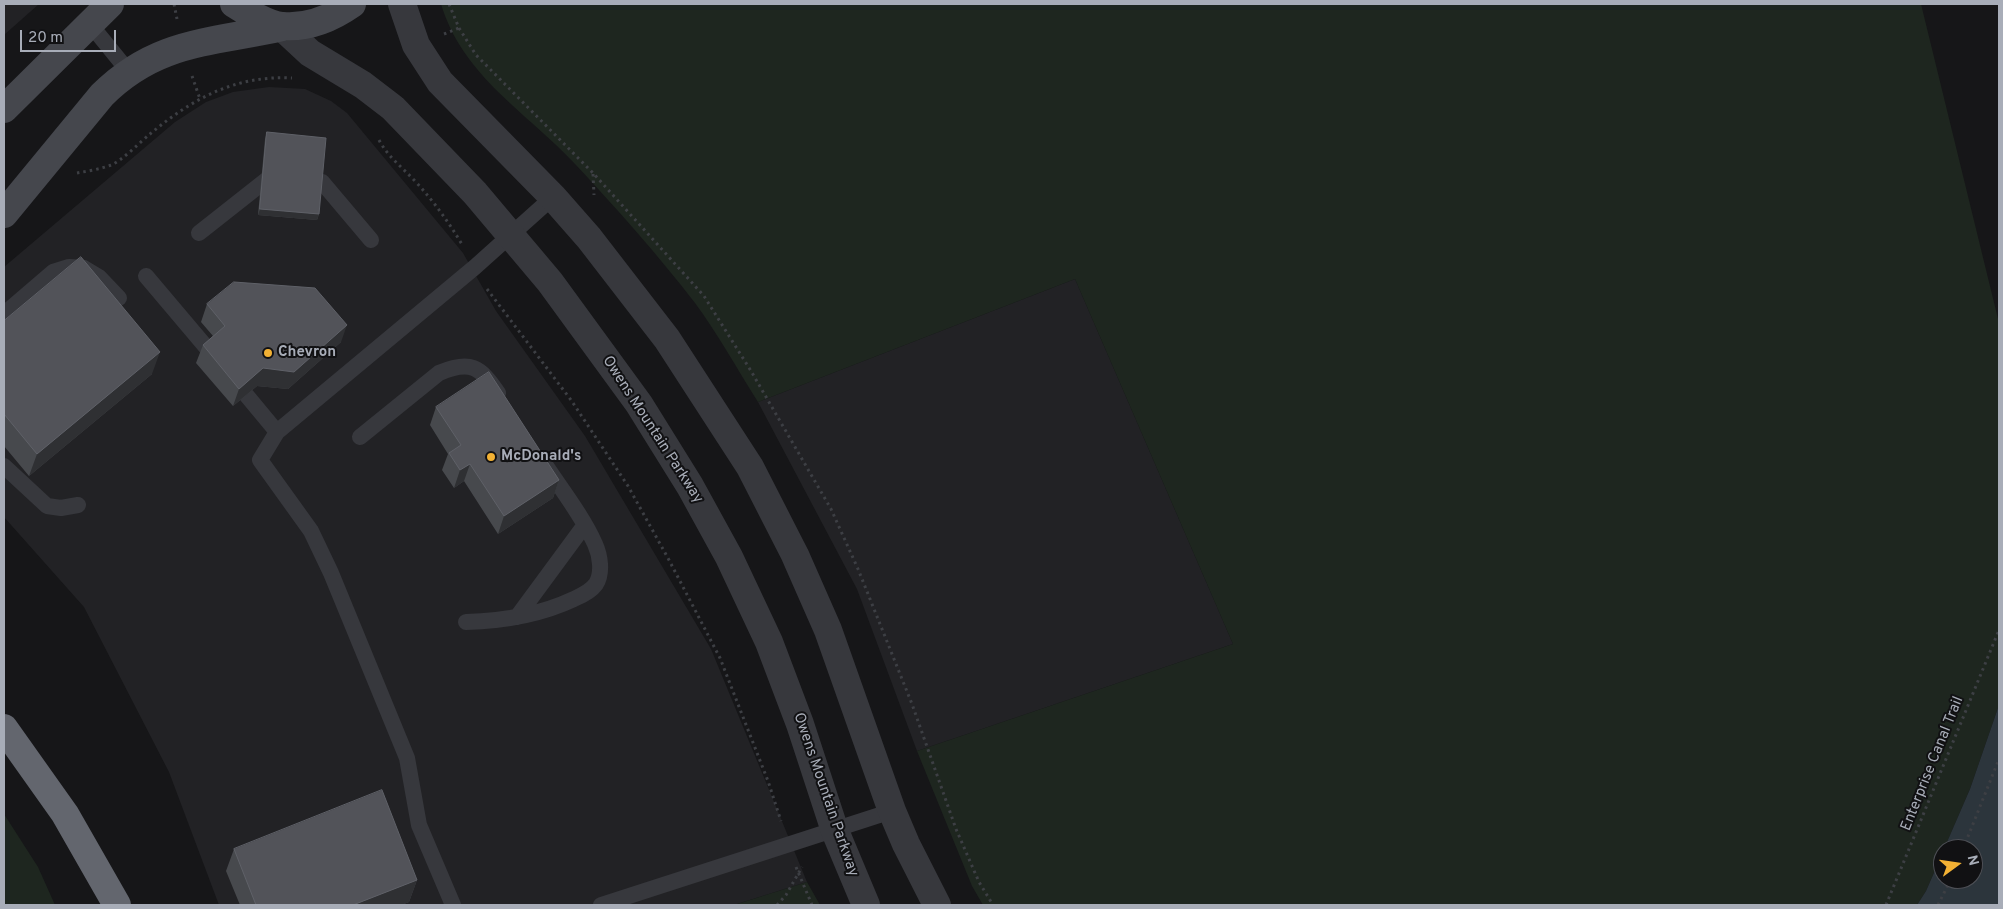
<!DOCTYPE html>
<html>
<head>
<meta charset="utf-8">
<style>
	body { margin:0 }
	#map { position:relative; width:2003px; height:909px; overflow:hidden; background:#161618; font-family:Overpass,sans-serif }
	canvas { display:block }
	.frame { position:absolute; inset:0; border:5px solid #a8adb8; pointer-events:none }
	.north { position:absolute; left:1933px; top:839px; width:50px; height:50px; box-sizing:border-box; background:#111113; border:1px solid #4d4f55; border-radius:50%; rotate:76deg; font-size:14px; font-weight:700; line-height:20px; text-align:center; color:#a8adb8 }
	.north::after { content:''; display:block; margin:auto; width:18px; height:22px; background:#f2b134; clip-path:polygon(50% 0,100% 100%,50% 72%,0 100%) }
	.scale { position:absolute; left:20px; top:30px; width:96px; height:22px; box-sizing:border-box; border:2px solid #a8adb8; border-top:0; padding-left:6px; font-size:15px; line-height:18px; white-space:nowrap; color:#a8adb8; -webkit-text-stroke:4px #111113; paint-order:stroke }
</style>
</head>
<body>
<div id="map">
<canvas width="2003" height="909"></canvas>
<div class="frame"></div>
<div class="north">N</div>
<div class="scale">20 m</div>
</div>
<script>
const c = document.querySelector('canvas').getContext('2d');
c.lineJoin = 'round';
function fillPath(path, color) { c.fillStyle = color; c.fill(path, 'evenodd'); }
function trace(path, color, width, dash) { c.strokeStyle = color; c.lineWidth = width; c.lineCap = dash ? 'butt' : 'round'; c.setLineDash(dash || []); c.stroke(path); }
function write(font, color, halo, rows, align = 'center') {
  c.font = font + ' Overpass,sans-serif'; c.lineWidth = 4; c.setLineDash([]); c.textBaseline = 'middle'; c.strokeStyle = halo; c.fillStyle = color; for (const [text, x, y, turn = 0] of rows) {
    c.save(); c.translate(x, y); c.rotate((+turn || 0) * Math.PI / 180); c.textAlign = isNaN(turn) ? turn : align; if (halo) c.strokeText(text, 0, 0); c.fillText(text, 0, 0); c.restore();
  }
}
fillPath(new Path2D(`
	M4,4H39L4,35Z
	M269,87L305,89L331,101L347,113L463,253L496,311L585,436L711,649L807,882L734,905H219L169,772L84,607L4,517V267L175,122L206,102L233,92Z
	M1075,279L1233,644L917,751L857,589L758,402Z`), '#222225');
fillPath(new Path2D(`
	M441,4H1921L1999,323V705L1970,789L1926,891L1917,905H983L972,886L917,751L1233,644L1075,279L758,402C737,369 718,334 695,303C658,255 617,209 576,165C527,112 463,77 441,4Z
	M4,814L38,867L55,905H4Z
	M807,882L820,905H734Z`), '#1e261f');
fillPath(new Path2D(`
	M1999,705V905H1917L1926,891L1943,852V879H1973V849H1944L1970,789Z`), '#2c353c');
trace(new Path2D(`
	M174,4L177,19
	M449,4L459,28L476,55L593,173L704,296L751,371L831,509L858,569L912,704L956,829L979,882L993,905
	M444,34L459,28
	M192,76L200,99
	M379,140C388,157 402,167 415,181C435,203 448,221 463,246
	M77,173C88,171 101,169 111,165C123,160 139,143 150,134C192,99 235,75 292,78
	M593,174L594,195
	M487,289L571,400L628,486L669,560L720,658L768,781L781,821
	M1963,849L1999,759
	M796,867L812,905
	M777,905L786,895L802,867
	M1886,905L1999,630
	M1938,905L1951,879`), '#3d3f44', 3, [2.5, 4]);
trace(new Path2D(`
	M90,24L129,72
	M199,233L270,177L322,182L371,240
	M146,276L217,360
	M4,314L53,272L69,267L84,268L99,277L119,298
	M233,379L277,432
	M360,437L439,373C470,360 480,366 498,393
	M4,466L47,506L61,508L78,505
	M517,617L584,526
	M466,622C503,621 540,615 574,599C581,596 591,591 596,584C603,573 600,555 595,544C583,517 562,490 546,466
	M453,905L419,825L407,758L331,573L311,531L260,460L277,432L475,267L553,197
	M601,905L892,811`), '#37383d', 16);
trace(new Path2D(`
	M402,4L416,45L440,82L553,197L589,238L667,339L750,467L795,555L828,630L892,811L906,844L937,905
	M282,27L310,53L363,85L393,108L475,193L550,282L639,404L690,486L729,557L769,642L800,724L835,831L866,905`), '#37383d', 28);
trace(new Path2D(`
	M234,4C245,11 270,26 283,26C308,28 332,18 352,4
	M4,109L110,4
	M4,214L102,95C157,40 212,43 282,27`), '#45474d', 28);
trace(new Path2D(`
	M4,728L65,814L117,905`), '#63666e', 28);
fillPath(new Path2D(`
	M267,132L319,214L317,220L258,215L265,139Z
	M207,304L341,342L288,389L257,386L233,406L196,363L203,345L213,336L201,322Z
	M4,321L152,374L29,476L4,446Z
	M436,407L559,480L553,498L498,534L464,481L454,488L442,470L448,454L430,425Z
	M234,849L417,880L409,902L401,905H240L226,871Z`), '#47494d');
fillPath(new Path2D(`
	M260,209L319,214L317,220L258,215Z
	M347,325L341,342L288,389L257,386L233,406L239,389L263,368Z
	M160,352L152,374L29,476L37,454Z
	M470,464L464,481L454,488L460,470Z
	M559,480L553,498L498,534L504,516Z
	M417,880L409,902L401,905H353Z`), '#2f3033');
const building = new Path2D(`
	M267,132L326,138L319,214L260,209Z
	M81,257L160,352L37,454L4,414V321Z
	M234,282L315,288L347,325L294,372L263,368L239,389L203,345L225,326L207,304Z
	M489,372L559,480L504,516L470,464L460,470L449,453L461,445L436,407Z
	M382,790L417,880L353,905H256L234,849Z`);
fillPath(building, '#525359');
trace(building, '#5f6168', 1);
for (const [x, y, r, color] of [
	[268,353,5,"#f2b134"],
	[491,457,5,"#f2b134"]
]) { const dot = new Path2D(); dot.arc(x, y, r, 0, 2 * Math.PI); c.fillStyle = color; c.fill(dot); trace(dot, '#111113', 2); }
write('bold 15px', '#a8adb8', '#111113', [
	["Chevron",278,353],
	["McDonald's",501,457]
], 'left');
write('15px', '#a8adb8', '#111113', [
	["Owens Mountain Parkway",652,430,57],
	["Enterprise Canal Trail",1933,764,-68],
	["Owens Mountain Parkway",825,795,71]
]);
</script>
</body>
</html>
